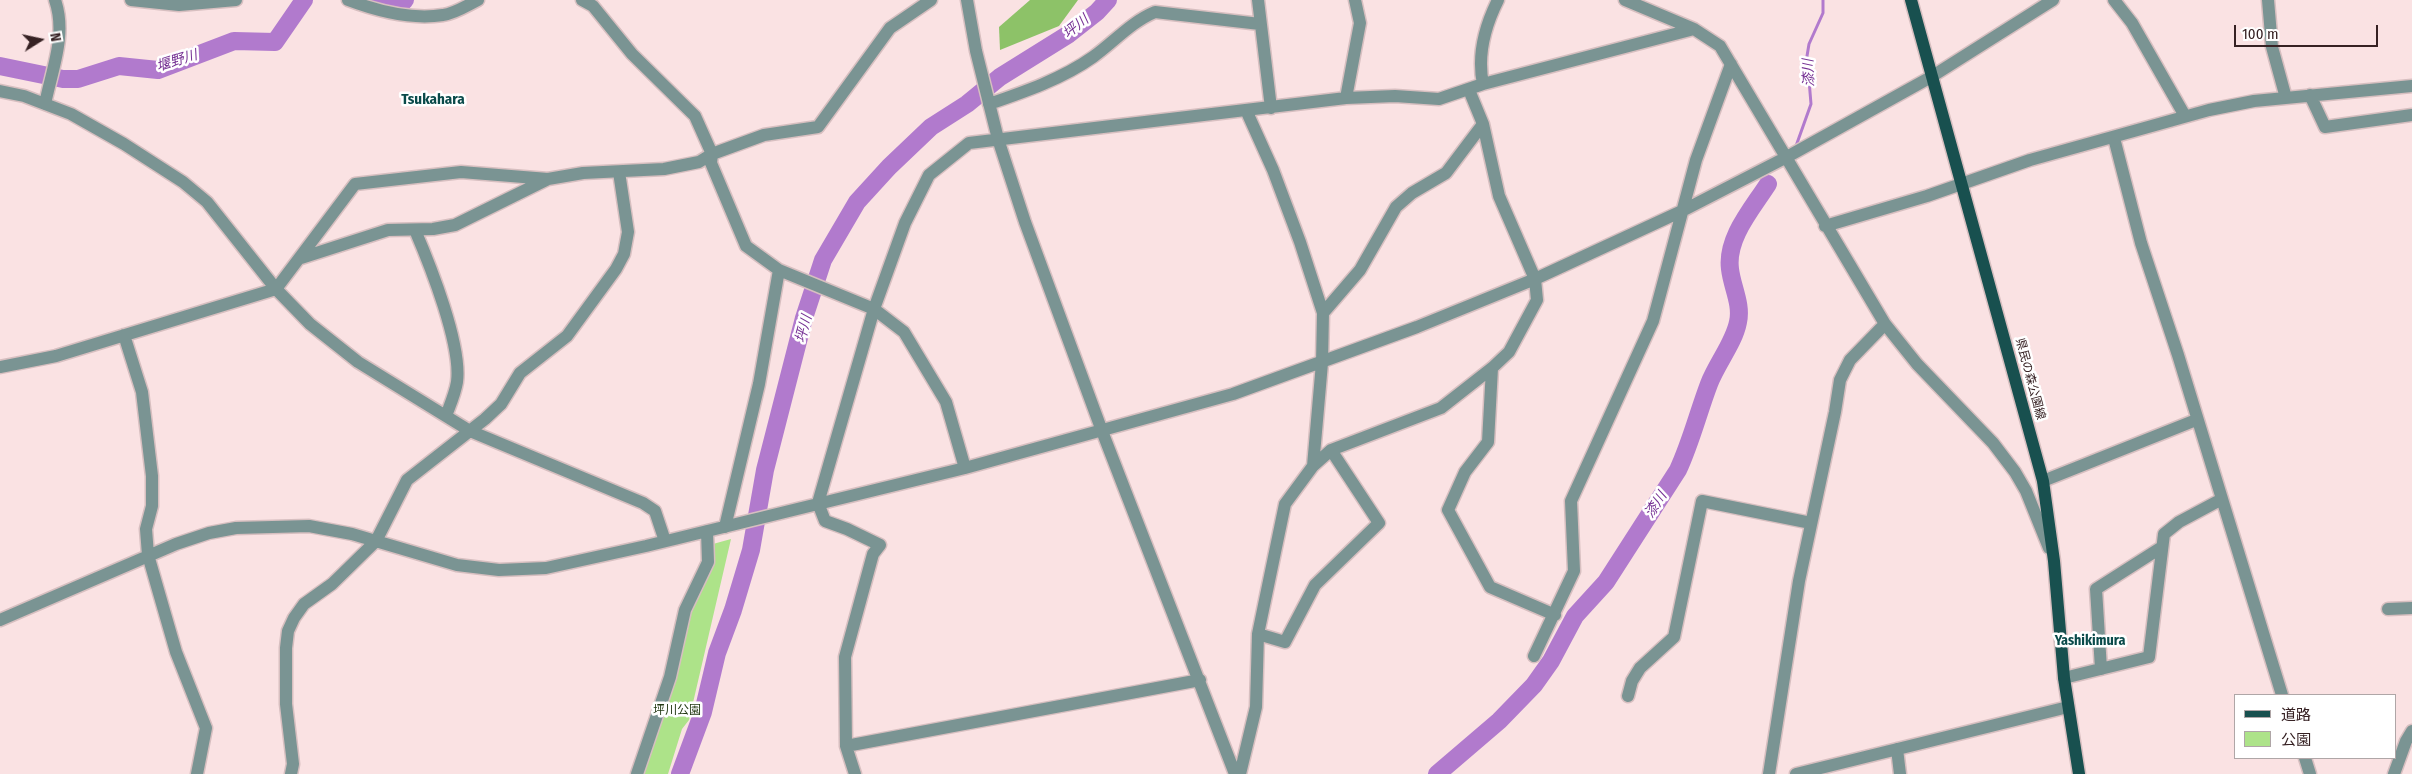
<!DOCTYPE html>
<html>
<head>
<meta charset="utf-8">
<style>
	body { margin:0 }
	#map { position:relative; width:2412px; height:774px; overflow:hidden; background:#fae2e3; font-family:"Fira Sans Condensed","Noto Sans JP",sans-serif }
	canvas { display:block }
	.legend { position:absolute; left:2234px; top:694px; width:162px; height:65px; box-sizing:border-box; background:#fff; border:1px solid #afa6a7; margin:0; padding:6px 9px; list-style:none; font-size:15px; color:#362123 }
	.legend li { display:flex; align-items:center; gap:10px; height:25px }
	.legend b { width:25px; border:1px solid #afa6a7 }
	.north { position:absolute; left:15px; top:15px; width:50px; height:50px; -webkit-text-stroke:4px #fff; paint-order:stroke; rotate:80deg; font-size:14px; font-weight:700; line-height:20px; text-align:center; color:#362123 }
	.north::after { content:''; display:block; margin:auto; width:18px; height:22px; background:#362123; clip-path:polygon(50% 0,100% 100%,50% 72%,0 100%) }
	.scale { position:absolute; left:2234px; top:25px; width:144px; height:22px; box-sizing:border-box; border:2px solid #362123; border-top:0; padding-left:6px; font-size:15px; line-height:18px; white-space:nowrap; color:#362123; -webkit-text-stroke:4px #fff; paint-order:stroke }
</style>
</head>
<body>
<div id="map">
<canvas width="2412" height="774"></canvas>
<ul class="legend">
<li><b style="height:6px;background:#18504f"></b>道路</li>
<li><b style="height:14px;background:#ade389"></b>公園</li>
</ul>
<div class="north">N</div>
<div class="scale">100 m</div>
</div>
<script>
const c = document.querySelector('canvas').getContext('2d');
c.lineJoin = 'round';
function fillPath(path, color) { c.fillStyle = color; c.fill(path, 'evenodd'); }
function trace(path, color, width, dash) { c.strokeStyle = color; c.lineWidth = width; c.lineCap = dash ? 'butt' : 'round'; c.setLineDash(dash || []); c.stroke(path); }
function write(font, color, halo, rows, align = 'center') {
  c.font = font + ' "Fira Sans Condensed","Noto Sans JP",sans-serif'; c.lineWidth = 5; c.setLineDash([]); c.textBaseline = 'middle'; c.strokeStyle = halo; c.fillStyle = color; for (const [text, x, y, turn = 0] of rows) {
    c.save(); c.translate(x, y); c.rotate((+turn || 0) * Math.PI / 180); c.textAlign = isNaN(turn) ? turn : align; if (halo) c.strokeText(text, 0, 0); c.fillText(text, 0, 0); c.restore();
  }
}
fillPath(new Path2D(`
	M731,539L689,720L682,729L668,774H639L688,611L713,544Z`), '#ade389');
fillPath(new Path2D(`
	M1030,0H1078L1059,26L1000,50L999,27Z`), '#8dc268');
trace(new Path2D(`
	M1796,146L1811,104L1807,56L1809,44L1823,13V0`), '#b17acd', 3);
trace(new Path2D(`
	M375,0L386,4H401L405,0
	M0,66L63,79H78L119,66L158,70L234,41L275,42L304,0
	M680,774L703,712L717,653L733,610L751,550L765,470L804,318L823,260L857,202L889,167L931,127L967,104L1000,77L1069,34L1097,12L1108,0
	M1437,774L1499,721L1534,685L1551,661L1575,616L1606,582L1678,470C1691,442 1698,413 1709,384C1717,363 1734,343 1738,322C1742,304 1732,287 1730,269C1726,238 1752,209 1768,184`), '#b17acd', 18);
const minor = new Path2D(`
	M131,0L179,5L236,0
	M348,0C377,11 411,20 443,15C454,14 468,5 478,0
	M582,0L593,6L632,54L695,116L712,154L711,163L746,246L779,270L874,309L904,332L946,402L965,468
	M967,0L976,51L998,139L1025,222L1102,431L1235,774
	M1258,0L1271,108
	M1625,0L1694,29L1720,46L1885,324L1917,364L1993,443L2015,472L2026,491L2049,548
	M2114,0L2132,23L2185,116
	M2268,0L2272,47L2286,98
	M1483,84C1477,55 1485,26 1498,0
	M0,91L24,96L71,114L124,144L183,182L207,202L276,289L310,324L358,362L470,431L643,503L655,511L665,541
	M2310,95L2325,127L2412,115
	M1346,98L1360,23L1355,0
	M45,104C52,69 67,35 55,0
	M989,104C1024,92 1062,79 1093,57C1114,42 1131,22 1155,12L1260,24
	M2114,138L2141,243L2178,355L2282,695
	M1825,226L1927,196L2030,160L2209,110L2254,101L2412,86
	M415,230C430,265 462,345 457,382C455,394 450,405 446,416
	M301,258L388,230L433,229L455,225L548,179
	M1323,313L1360,270L1396,207L1412,193L1446,173L1483,124
	M124,335L142,392L152,476V506L146,529L148,555L176,652L206,728L197,774
	M0,367L56,356L276,289L355,184L461,172L548,179L583,173L664,169L699,162L712,154L764,135L818,127L890,28L931,0
	M1492,368L1488,442L1465,472L1448,510L1490,587L1555,615
	M1313,466L1331,450L1441,408L1492,368L1509,352L1537,300L1535,279L1499,196L1483,124L1469,90
	M2043,481L2196,420
	M725,527L759,384L779,270
	M2388,609L2412,608
	M0,620L176,544L209,533L236,528L309,526L352,534L457,565L499,570L546,568L646,546L965,468L1233,394L1417,327L1535,279L1682,211L1785,158L1931,77L2053,0
	M1258,634L1285,642L1315,585L1379,523L1331,450
	M1534,656L1574,571L1571,501L1653,321L1696,160L1731,64
	M2101,669L2096,589L2162,547
	M2064,678L2149,657L2164,534L2179,522L2222,499
	M1628,696L1632,681L1640,668L1674,637L1702,501L1811,523
	M846,746L1200,680
	M1897,749L1900,774
	M2305,758L2310,774
	M291,774L293,764L286,704V648L288,631L294,618L304,604L332,584L376,541L407,480L485,419L501,404L520,373L567,336L616,269L624,254L628,232L619,172
	M637,774L670,677L685,610L708,562L707,531
	M855,774L846,746L845,657L873,554L880,545L847,529L825,521L818,503L874,309L905,223L929,175L969,143L1346,98L1395,96L1439,99L1483,84L1694,29
	M1240,774L1256,707L1258,634L1285,504L1313,466L1322,363L1323,313L1300,242L1273,170L1246,110
	M1769,774L1799,581L1835,412L1840,380L1850,360L1885,324
	M1796,774L2068,707
	M2394,774L2406,741L2412,731`);
const major = new Path2D(`
	M1911,0L2043,481L2054,561L2064,678L2079,774`);
trace(minor, '#d7bfc0', 15);
trace(major, '#d7bfc0', 15);
trace(minor, '#7a9493', 12);
trace(major, '#18504f', 12);
write('12px', '#362123', '#fff', [
	["県民の森公園線",2030,379,75]
]);
write('12px', '#253a15', '#fff', [
	["坪川公園",677,711]
]);
write('italic 14px', '#763294', '#fff', [
	["坪川",1076,27,-39],
	["堰野川",177,61,-17],
	["漆川",1809,73,-92],
	["坪川",804,329,-75],
	["漆川",1656,505,-57]
]);
write('bold 14px', '#0a4a4a', '#fff', [
	["Yashikimura",2090,641]
]);
write('bold 15px', '#0a4a4a', '#fff', [
	["Tsukahara",433,100]
]);
</script>
</body>
</html>
